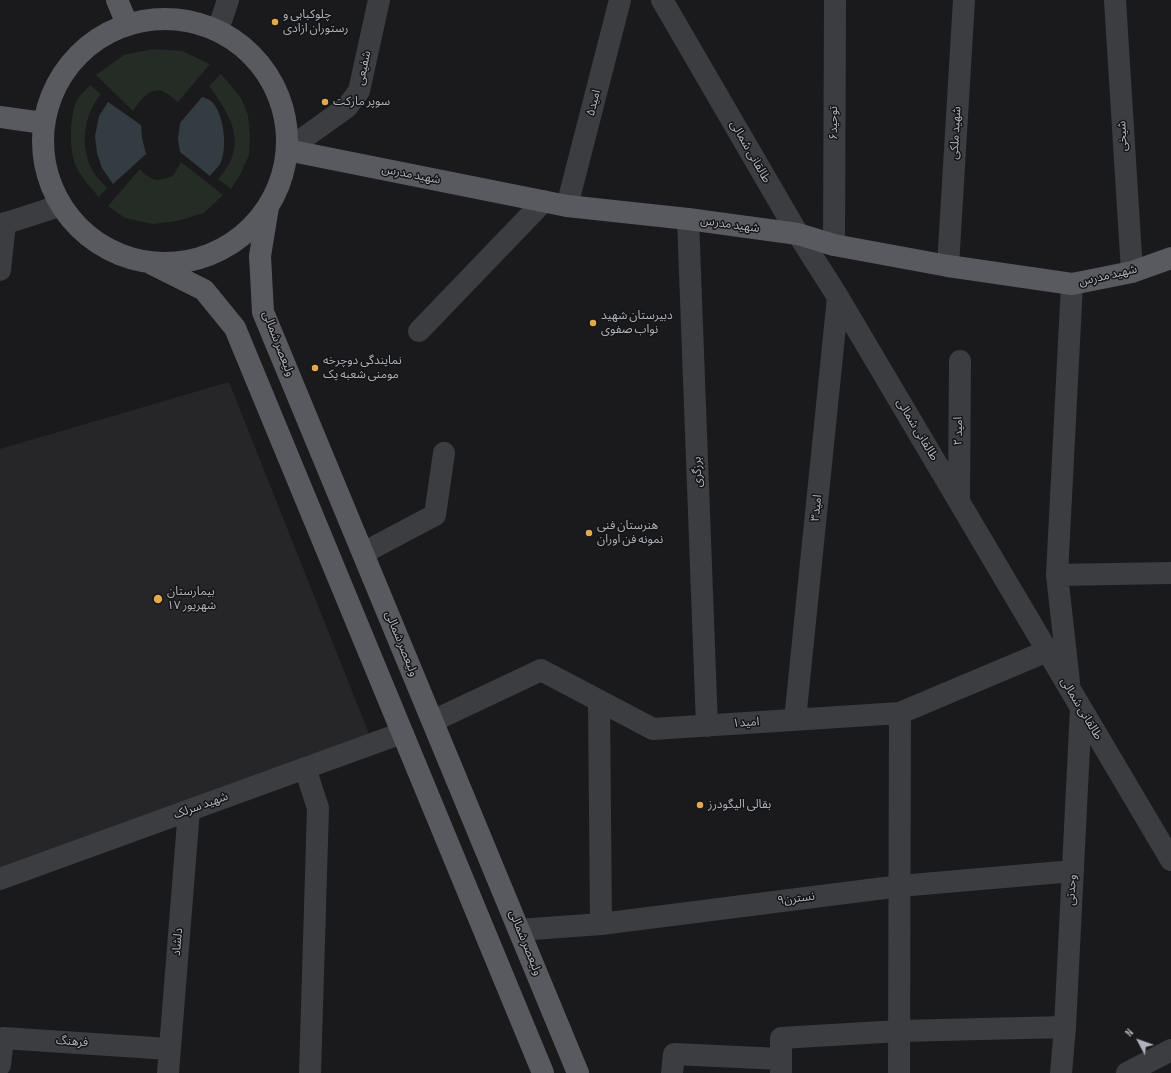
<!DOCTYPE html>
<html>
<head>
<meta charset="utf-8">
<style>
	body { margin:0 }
	#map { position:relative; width:1171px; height:1073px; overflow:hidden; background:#1a1a1c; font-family:"Sofia Sans Condensed",sans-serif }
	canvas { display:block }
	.north { position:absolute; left:1119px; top:1021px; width:40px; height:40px; -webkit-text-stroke:3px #151517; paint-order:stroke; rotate:311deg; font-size:11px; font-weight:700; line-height:16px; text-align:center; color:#aeb2ba }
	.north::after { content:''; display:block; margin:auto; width:14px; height:18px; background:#aeb2ba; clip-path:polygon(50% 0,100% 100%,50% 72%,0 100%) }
</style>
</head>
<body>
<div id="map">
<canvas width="1171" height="1073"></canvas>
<div class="north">N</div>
</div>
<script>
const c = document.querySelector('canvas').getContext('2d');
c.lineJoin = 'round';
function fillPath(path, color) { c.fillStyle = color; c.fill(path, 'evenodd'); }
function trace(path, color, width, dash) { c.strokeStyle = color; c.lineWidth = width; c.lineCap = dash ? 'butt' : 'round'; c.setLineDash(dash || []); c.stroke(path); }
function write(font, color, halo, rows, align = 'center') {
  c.font = font + ' "Sofia Sans Condensed","Noto Sans Arabic",sans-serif'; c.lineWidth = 3; c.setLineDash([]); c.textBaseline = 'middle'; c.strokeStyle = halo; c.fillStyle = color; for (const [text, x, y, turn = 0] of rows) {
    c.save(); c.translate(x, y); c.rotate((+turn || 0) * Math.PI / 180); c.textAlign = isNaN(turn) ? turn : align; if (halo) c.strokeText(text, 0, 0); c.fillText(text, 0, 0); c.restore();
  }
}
fillPath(new Path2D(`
	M229,382L375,749L0,868V449Z`), '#262629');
fillPath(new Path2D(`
	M152,49L182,51L210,64L178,102C174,99 168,93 162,91C148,88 140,101 133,111L96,75L124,55Z
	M221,74L241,98L248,115L250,137L249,155L240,175L231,189L218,179C249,146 232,117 209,86Z
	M90,85L101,94C84,114 80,144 91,168C94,175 102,182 107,188L99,197C90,187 80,176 75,164C69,148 70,118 76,102C78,96 86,90 90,85Z
	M181,162L223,195L204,213L177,221L152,224L125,218L108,206L140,169C153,182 156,182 173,176Z`), '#242c25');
fillPath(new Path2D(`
	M202,97C205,98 209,99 211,101C224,112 228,149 220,164C217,168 213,172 210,176L180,152L178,139L180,123Z
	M108,102L141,125L142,138L146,154L113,184L102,168L97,153L95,136L99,116Z`), '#333c41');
trace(new Path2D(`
	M662,0L798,234L838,297L1171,860
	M1115,0L1132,272
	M218,30L228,0
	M287,150L347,107L359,91L379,0
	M567,206L620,0
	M688,219L707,726
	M0,225L59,206
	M834,245L835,0
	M948,266L964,0
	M0,270L5,223
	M419,331L544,201
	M959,501L960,361
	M363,553L435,515L444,453
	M1057,575L1171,573
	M1069,682L1057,575L1072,284
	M599,701L601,924
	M795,720L838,297
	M433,721L541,670L653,729L900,713L1047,651
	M305,768L318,808L310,1073
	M0,879L402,733
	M519,930L601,924L900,886L1073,871
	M0,1065L3,1038L169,1049
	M168,1073L189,810
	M672,1073L674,1054L781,1059
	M781,1073V1038L899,1031L1065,1027
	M899,1073L900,713
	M1061,1073L1065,1027L1081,708
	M1127,1073L1171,1050`), '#3b3d41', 22);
trace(new Path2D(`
	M117,0L127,24
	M43 141a122 122 0 1 1 244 0a122 122 0 1 1-244 0Z
	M0,117L43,123
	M287,150L567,206L688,219L798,234L834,245L948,266L1072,284L1132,272L1171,258
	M268,207L260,256L263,312L578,1073
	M152,264L204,290L235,328L543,1073`), '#585a5f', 22);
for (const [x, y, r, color] of [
	[275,22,4,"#e3a94b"],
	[325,102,4,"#e3a94b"],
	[593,323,4,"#e3a94b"],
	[315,368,4,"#e3a94b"],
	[589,533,4,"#e3a94b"],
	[158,599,5,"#e3a94b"],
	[700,805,4,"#e3a94b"]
]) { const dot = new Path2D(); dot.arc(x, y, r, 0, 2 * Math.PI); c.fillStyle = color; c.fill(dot); trace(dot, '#151517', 1.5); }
write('12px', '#aeb2ba', '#151517', [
	["چلوکبابی و",283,15],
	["رستوران ازادی",283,29],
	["سوپر مارکت",333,102],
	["دبیرستان شهید",601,316],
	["نواب صفوی",601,330],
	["نمایندگی دوچرخه",323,361],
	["مومنی شعبه یک",323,375],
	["هنرستان فنی",597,526],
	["نمونه فن اوران",597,540],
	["بیمارستان",167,592],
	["۱۷ شهریور",167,606],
	["بقالی الیگودرز",708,805]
], 'left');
write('12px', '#aeb2ba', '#151517', [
	["شفیعی",364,68,-78],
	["امید۵",594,103,-76],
	["توحید۶",834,123,-90],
	["شهید ملکی",956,133,-87],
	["شیخی",1123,136,-93],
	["طالقانی شمالی",750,152,60],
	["شهید مدرس",411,175,11],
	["شهید مدرس",730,225,8],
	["شهید مدرس",1108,276,-13],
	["ولیعصر شمالی",278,344,69],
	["طالقانی شمالی",917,430,59],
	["امید ۲",959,431,-90],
	["برزگری",698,472,-92],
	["امید۳",817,508,-84],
	["ولیعصر شمالی",401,644,68],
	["طالقانی شمالی",1081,709,59],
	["امید۱",746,723,-4],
	["شهید سرلک",201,806,-20],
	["وحدتی",1072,890,-87],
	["نسترن۹",796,899,-7],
	["دلشاد",178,942,-85],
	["ولیعصر شمالی",525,943,68],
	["فرهنگ",72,1042,4]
]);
</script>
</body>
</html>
